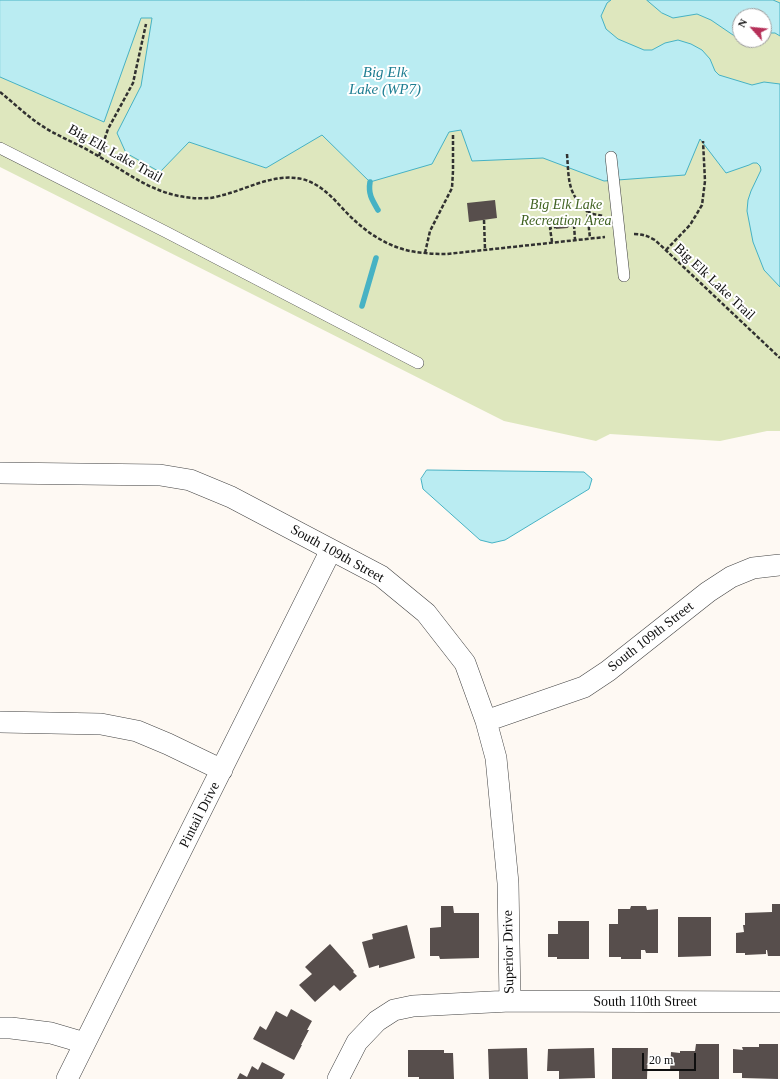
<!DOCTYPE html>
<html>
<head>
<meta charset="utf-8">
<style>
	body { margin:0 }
	#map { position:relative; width:780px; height:1079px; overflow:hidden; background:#fef9f3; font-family:Georgia,serif }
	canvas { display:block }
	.north { position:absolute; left:732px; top:8px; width:40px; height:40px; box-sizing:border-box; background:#fff; border:1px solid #9f9f9f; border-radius:50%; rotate:297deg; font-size:11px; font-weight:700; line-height:16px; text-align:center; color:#0f0f0f }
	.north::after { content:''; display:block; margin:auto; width:14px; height:18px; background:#b63059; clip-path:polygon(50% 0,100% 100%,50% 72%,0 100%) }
	.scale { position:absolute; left:642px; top:1053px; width:54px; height:18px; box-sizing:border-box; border:2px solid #0f0f0f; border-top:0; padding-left:5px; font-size:12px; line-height:14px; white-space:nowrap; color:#0f0f0f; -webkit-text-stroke:3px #fff; paint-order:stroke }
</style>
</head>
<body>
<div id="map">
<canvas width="780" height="1079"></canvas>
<div class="north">N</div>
<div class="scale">20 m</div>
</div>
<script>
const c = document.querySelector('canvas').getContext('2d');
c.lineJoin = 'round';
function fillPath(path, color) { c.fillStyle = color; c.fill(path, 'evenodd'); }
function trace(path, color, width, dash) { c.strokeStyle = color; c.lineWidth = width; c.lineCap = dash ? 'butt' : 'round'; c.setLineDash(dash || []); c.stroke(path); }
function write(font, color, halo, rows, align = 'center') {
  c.font = font + ' Georgia,serif'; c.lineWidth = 4; c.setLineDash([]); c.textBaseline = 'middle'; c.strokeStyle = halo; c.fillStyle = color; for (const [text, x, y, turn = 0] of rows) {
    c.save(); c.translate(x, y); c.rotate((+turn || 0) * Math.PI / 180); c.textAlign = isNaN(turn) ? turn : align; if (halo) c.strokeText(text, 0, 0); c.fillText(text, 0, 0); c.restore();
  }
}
fillPath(new Path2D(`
	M0,0H780V431H767L720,441L610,434L596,441L504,421L0,167ZM740,16H764V40H740Z`), '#dee7be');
const water = new Path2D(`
	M0,0H611L607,3L601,16L606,29L618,39L644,50H652L665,43L678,40L691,44L702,50L710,59L715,71L719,75L752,85L764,82L780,84V287L764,270L753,242L747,211L748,200L751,191L761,170L760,166L757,163H753L749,165L726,173L700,139L685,175L604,181L543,158L472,161L461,130L449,132L432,164L370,182L322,135L266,168L189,142L160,172L126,153L117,133L141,86L152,18H141L104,122L0,77Z
	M647,0H773L780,3V36L775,33H764V16H740V37L733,35L711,20L697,14L673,18L662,13Z
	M427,470L584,472L592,479L589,489L505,540L492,543L480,540L423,489L421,479Z`);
fillPath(water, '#baecf2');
trace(water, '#46b2c4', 1);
trace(new Path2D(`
	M370,182C368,194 372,200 378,210
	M362,306L376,258`), '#46b2c4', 5.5);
fillPath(new Path2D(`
	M495,200L497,218L469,222L467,203Z
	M567,218L568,228L556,229L555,219Z
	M772,904H780V956H768L767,950H766V954L745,955V953H736V933L744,932L743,925H745V913L772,912Z
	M441,906H453L454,913H479V958L440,959L439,956H430V928L441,927Z
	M631,906H646L647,910L658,909V953H646L645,950H641V959H621V957H609V924H618V909H630Z
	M678,917H711V956L678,957Z
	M558,921H589V959H557V957H548V934H558Z
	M407,925L415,958L379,968V965L369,968L362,942L373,939L372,934Z
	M330,944L354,971L353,972L357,976L340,991L334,985L315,1002L299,985L312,974L305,967Z
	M291,1009L312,1021L307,1030H309L301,1045H302L294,1060L253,1039L260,1026L266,1030L276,1011L287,1017Z
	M696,1044H719V1079H679V1071H670L671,1052L680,1053V1051H695Z
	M759,1044H778V1079L742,1078V1073H733V1049L743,1050L742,1047H759Z
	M527,1048L528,1079H489L488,1049Z
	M594,1048L595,1078L559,1079V1071H547L548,1049Z
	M612,1048H648L647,1079H612Z
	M408,1050H444V1053H453L454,1079H419V1077H408Z
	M262,1062L285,1074L282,1079H237L240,1073L247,1077L252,1066L258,1070Z`), '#574e4c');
const lane = new Path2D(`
	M0,148L166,232L418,363
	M611,157L624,276`);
const street = new Path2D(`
	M0,473L160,475L190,480L231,497L381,576L426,613L465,663L486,721L496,758L508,883L510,1001L413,1006L394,1010L377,1021L357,1042L338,1079
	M486,721L584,687L608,671L708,592L731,577L753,568L780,565
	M0,722L101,724L137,731L168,744L222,770
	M510,1001L780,1002
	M0,1028H11L51,1033L85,1043
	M67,1079L331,550`);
trace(lane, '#424242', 12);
trace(street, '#424242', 22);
trace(new Path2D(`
	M0,92C15,104 30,119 47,129C62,138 78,144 93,153C132,175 160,201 209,198C213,198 219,196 223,195C250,188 274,173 302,179C325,185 337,204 353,219C373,238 398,252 426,253C433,254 440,254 447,254L605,237
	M567,154C569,179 567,193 587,211L590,238
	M99,156L108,129L133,83L146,24
	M587,211L593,214L603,216
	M484,220L485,249
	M568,226L574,225L575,240
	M634,234C642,234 648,236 655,240L780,358
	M552,242L550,228L556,227
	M666,250L690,225L702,205L705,181L703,141
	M425,253L430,231L452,188L453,171V134`), '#313131', 2.5, [4, 2]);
trace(lane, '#fff', 11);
trace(street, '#fff', 21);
write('14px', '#0f0f0f', '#fff', [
	["Big Elk Lake Trail",115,154,29],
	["Big Elk Lake Trail",714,282,43],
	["South 109th Street",337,554,29],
	["South 109th Street",651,637,-38],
	["Pintail Drive",200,815,-63],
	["Superior Drive",509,952,-91],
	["South 110th Street",645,1002]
]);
write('italic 14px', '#416323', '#fff', [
	["Big Elk Lake",566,205],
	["Recreation Area",566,221]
]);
write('italic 15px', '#1f7e92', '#fff', [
	["Big Elk",385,73],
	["Lake (WP7)",385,90]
]);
</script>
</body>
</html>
